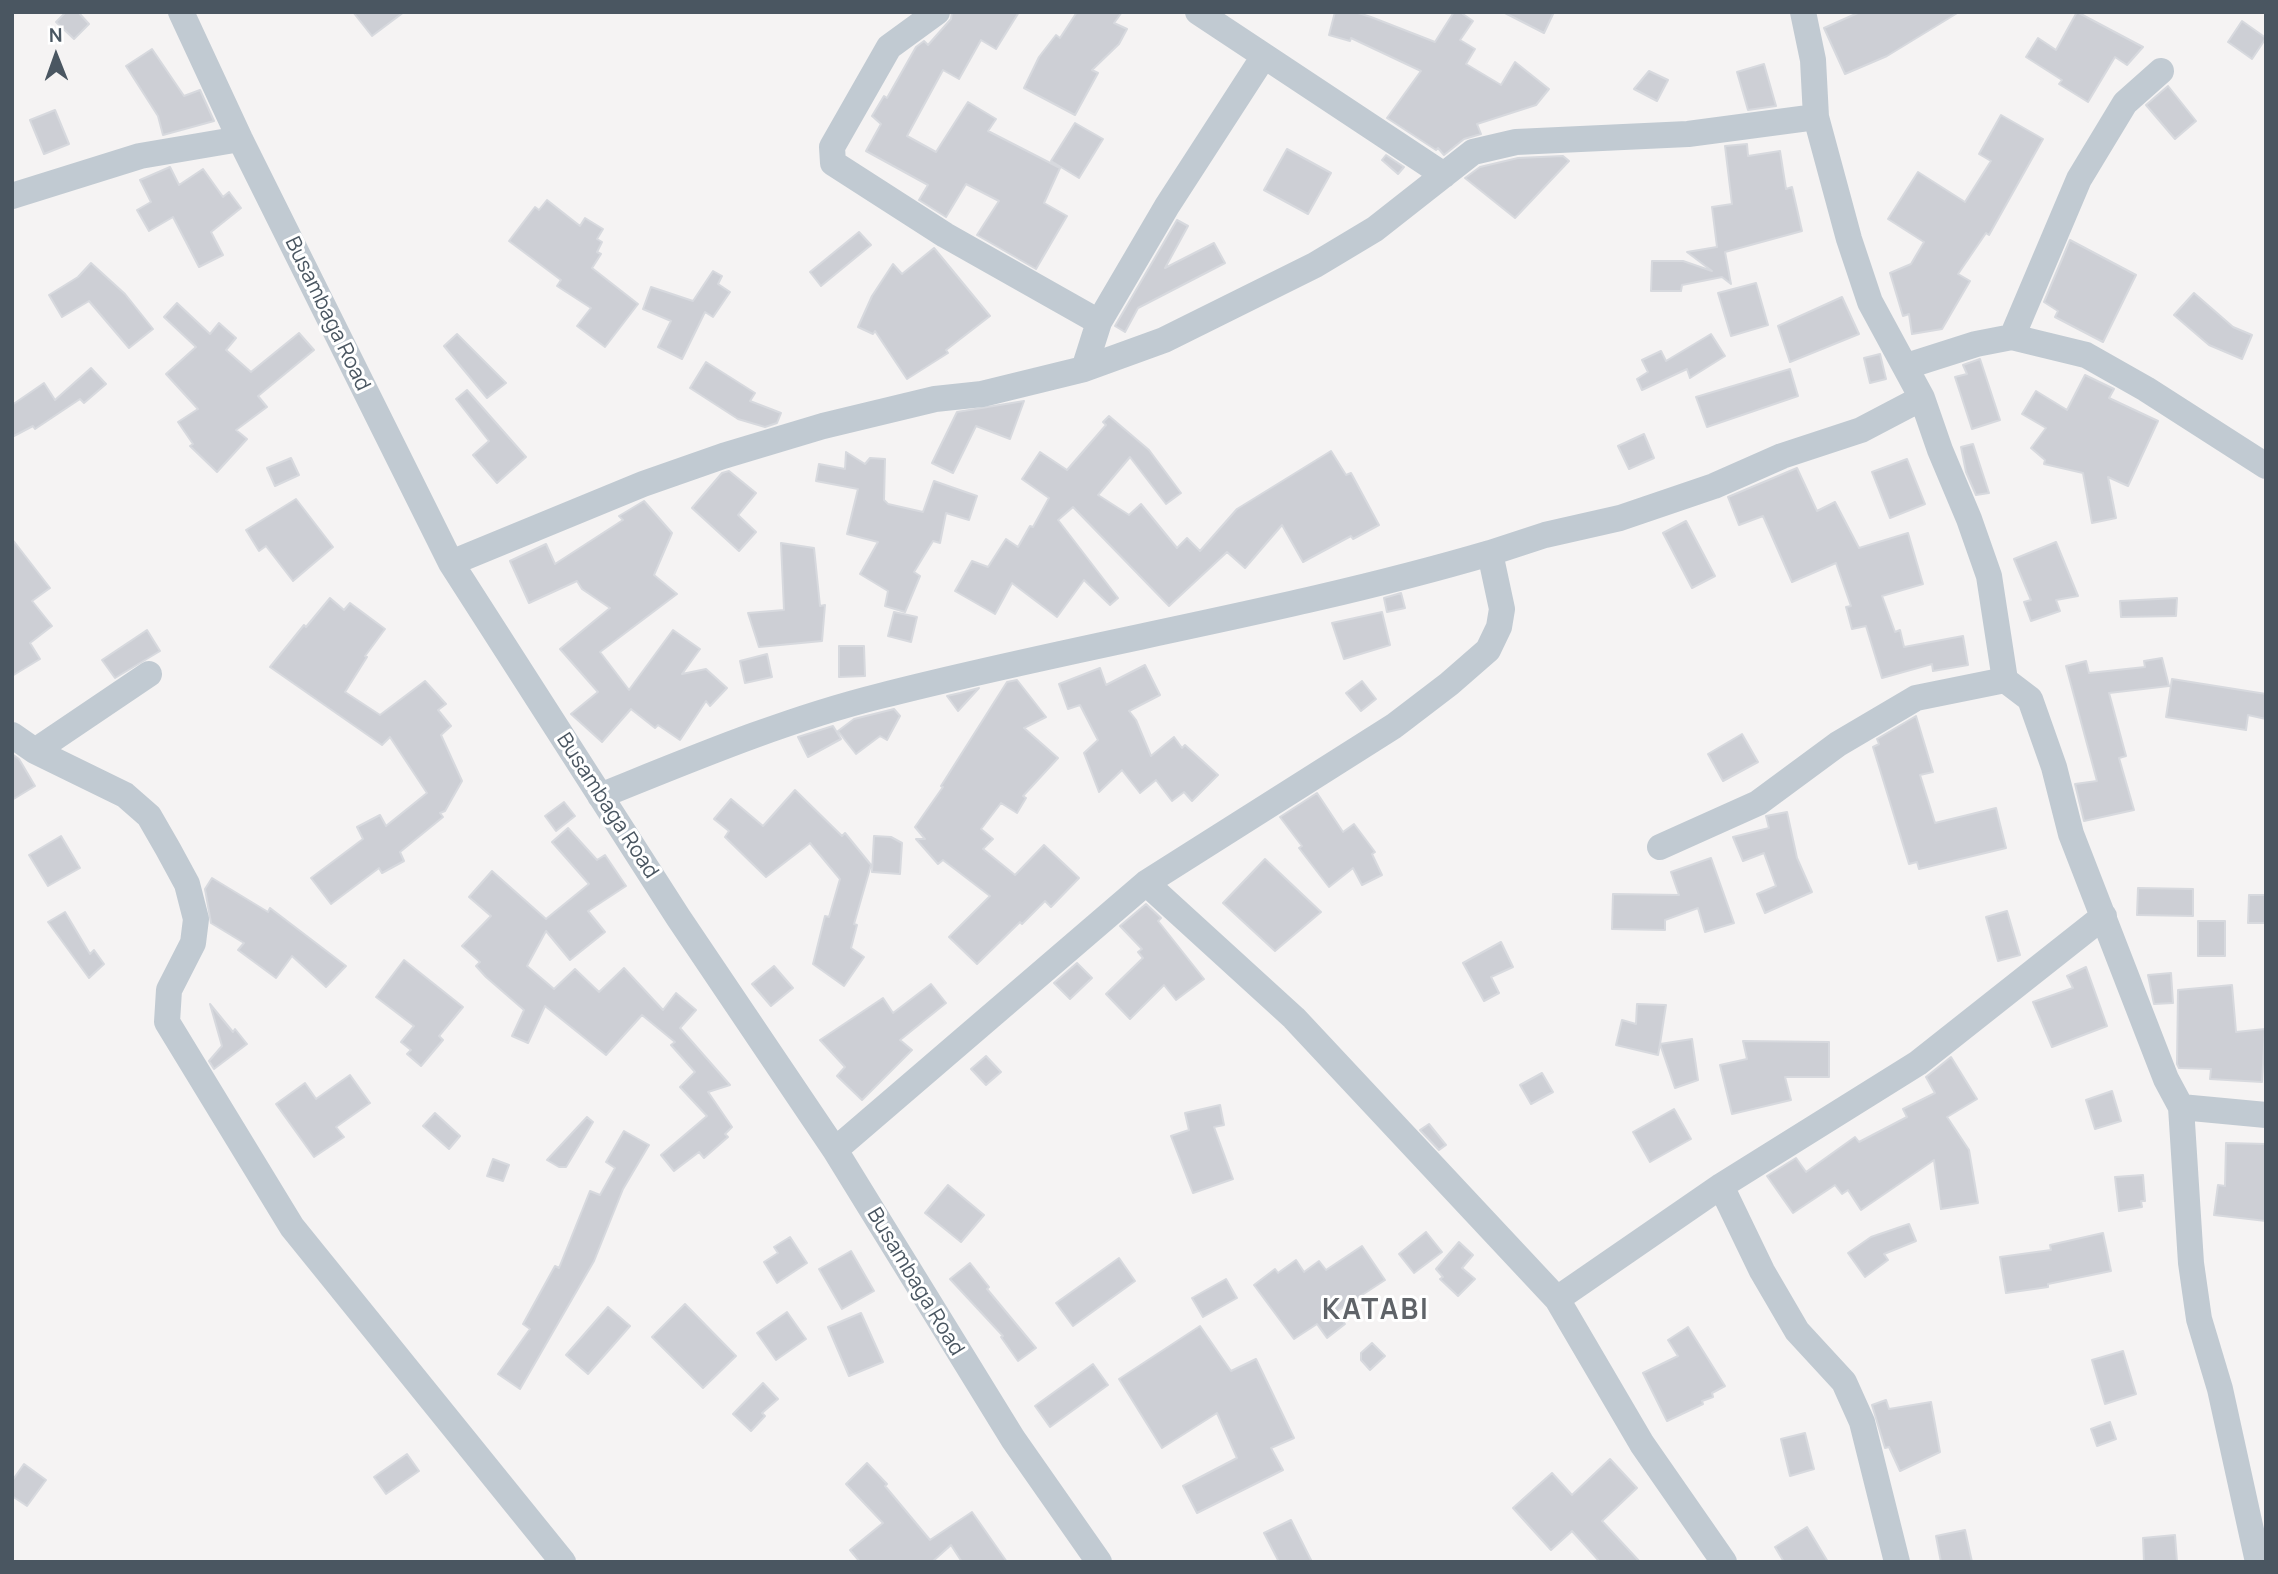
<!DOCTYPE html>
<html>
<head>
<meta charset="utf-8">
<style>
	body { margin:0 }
	#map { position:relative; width:2278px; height:1574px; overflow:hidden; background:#f5f3f3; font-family:Manrope,sans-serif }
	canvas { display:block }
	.frame { position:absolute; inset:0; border:14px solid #4a5661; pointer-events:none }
	.north { position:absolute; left:21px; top:21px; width:70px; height:70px; -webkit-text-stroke:5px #fff; paint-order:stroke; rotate:359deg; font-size:19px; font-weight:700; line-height:28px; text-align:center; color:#4a5661 }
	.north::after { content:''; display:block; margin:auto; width:24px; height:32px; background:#4a5661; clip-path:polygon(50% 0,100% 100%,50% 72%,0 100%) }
</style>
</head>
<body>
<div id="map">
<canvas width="2278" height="1574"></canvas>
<div class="frame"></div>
<div class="north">N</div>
</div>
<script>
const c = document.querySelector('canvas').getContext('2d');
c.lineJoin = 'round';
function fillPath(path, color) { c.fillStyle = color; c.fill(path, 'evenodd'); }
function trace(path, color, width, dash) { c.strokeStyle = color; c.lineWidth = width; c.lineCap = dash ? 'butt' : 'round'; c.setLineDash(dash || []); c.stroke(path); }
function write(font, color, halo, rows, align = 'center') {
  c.font = font + ' Manrope,sans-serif'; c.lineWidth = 6; c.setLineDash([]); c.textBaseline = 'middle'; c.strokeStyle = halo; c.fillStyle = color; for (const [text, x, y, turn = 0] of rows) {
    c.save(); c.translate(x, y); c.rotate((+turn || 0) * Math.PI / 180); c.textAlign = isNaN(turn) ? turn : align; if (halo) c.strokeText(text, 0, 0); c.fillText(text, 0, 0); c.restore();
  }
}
const building = new Path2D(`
	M66,12H78L89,24L74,39L56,22Z
	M353,12H404L372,36Z
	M952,12H1019L996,49L981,40L959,79L943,70L907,136L936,152L968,102L996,119L988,131L1060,168L1044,203L1067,216L1036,269L977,235L999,201L966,184L946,217L919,200L928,185L866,151L881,124L872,116L884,96L887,98L916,47L924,41L928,45L951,19Z
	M1077,12H1122L1114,23L1127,29L1119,44L1092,70L1098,73L1075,115L1024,88L1039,57L1056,35L1060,38Z
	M1335,12H1355L1371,17L1435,42L1454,12H1460L1473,21L1460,40L1475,49L1466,64L1501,85L1515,62L1549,89L1536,105L1477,124L1481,134L1464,139L1444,155L1438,148L1436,150L1387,118L1421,71L1351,38L1350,41L1329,35Z
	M1503,12H1554L1544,33Z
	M1860,12H1959L1887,56L1845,74L1824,28Z
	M2077,12L2143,47L2127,65L2115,57L2088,102L2059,84L2062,80L2026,57L2038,38L2056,50Z
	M2242,21L2266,38L2252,59L2228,42Z
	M152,49L184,96L200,90L214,121L163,135L158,116L126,66Z
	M1764,64L1776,106L1748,110L1737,72Z
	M1649,71L1668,80L1657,101L1634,89Z
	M2168,86L2196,121L2175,139L2146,105Z
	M55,110L69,144L44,154L30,120Z
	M2001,115L2043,139L1989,235L1986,233L1958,274L1970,281L1942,329L1912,334L1909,314L1903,316L1890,273L1911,264L1924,242L1888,219L1918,172L1965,202L1991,161L1979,154Z
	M1075,123L1103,139L1079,178L1051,161Z
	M1747,144L1748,156L1780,151L1786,189L1792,187L1802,231L1725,252L1731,284L1722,277L1682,285L1681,291H1651L1652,261H1683L1712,271L1687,252L1717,247L1712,207L1732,204L1725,146Z
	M1287,149L1331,173L1308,214L1264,190Z
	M1386,155L1404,167L1398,174L1382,160Z
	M1563,156L1569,161L1515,218L1465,178L1480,167L1518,158Z
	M170,167L179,185L203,169L223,197L229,192L241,208L211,232L223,255L199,267L173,217L149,231L137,210L151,202L140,180Z
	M547,200L580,226L585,218L603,229L597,239L602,242L597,252L601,254L592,268L638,304L605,347L577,326L591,308L557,286L561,280L509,241L535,207L539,210Z
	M1177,220L1188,226L1165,268L1214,243L1225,263L1138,308L1125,332L1115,326Z
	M859,232L871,245L821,286L810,272Z
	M2070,240L2136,275L2103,342L2055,317L2058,311L2044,302Z
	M934,248L990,316L946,350L948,353L907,379L875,331L873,334L858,327L872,296L893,264L902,274Z
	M91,263L125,294L153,329L129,348L89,301L62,317L49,295L78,277Z
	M713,271L722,276L718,284L730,292L713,317L705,312L682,359L658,347L671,321L643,309L651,287L693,301Z
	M1756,283L1768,325L1731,336L1718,293Z
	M2194,293L2233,327L2252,335L2242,359L2209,345L2174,315Z
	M1842,297L1859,334L1790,362L1778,326Z
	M177,303L210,334L219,323L236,338L226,350L251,372L299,333L314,350L258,396L267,407L236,430L247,439L217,472L190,446L193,444L178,422L198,409L166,374L196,347L164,317Z
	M457,334L506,383L487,398L444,346Z
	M1711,334L1725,356L1690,378L1687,369L1642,390L1637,379L1648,372L1642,360L1661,351L1666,361Z
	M1880,354L1886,379L1870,383L1864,358Z
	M1980,359L2000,420L1972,429L1955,377L1967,374L1963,365Z
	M706,362L755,393L750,401L781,413L777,423L765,427L738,419L690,388Z
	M91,368L106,384L84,403L80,399L35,429L33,426L12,437V405L44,383L55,400Z
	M1790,369L1798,396L1707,427L1696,397Z
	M2085,375L2114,389L2109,398L2158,421L2128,486L2108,477L2116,518L2092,523L2083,473L2044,464L2045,460L2031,448L2046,428L2022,414L2036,391L2067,410Z
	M467,390L526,457L497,483L473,455L489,441L456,399Z
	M1024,401L1010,439L976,426L953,473L932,463L957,412Z
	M1109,416L1149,450L1181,493L1166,504L1130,457L1098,495L1129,515L1141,504L1177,548L1187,538L1200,551L1237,509L1331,451L1346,475L1351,473L1379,525L1353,539L1351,536L1303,562L1282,525L1245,568L1227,552L1169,606L1073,507L1058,520L1118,598L1110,605L1084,580L1057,617L1012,583L995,614L955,591L972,561L988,567L1006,539L1018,547L1030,526L1033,527L1049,498L1022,479L1040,452L1067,470L1106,425L1103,422Z
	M1644,434L1654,458L1629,469L1618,446Z
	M1973,444L1989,493L1976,495L1966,472L1961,447Z
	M846,452L865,464L870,458L885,459L884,500L888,504L923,512L934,481L977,496L969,520L946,513L940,543L933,541L914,572L920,576L905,612L885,606L888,591L860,574L878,542L847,534L858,489L816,481L819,464L845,469Z
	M291,458L299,475L275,486L267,468Z
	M1907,459L1925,504L1890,518L1872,472Z
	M1797,468L1817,511L1835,502L1859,548L1908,533L1923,584L1882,596L1895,632L1900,630L1904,647L1963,636L1968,665L1933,671L1932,664L1882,678L1866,626L1852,629L1846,607L1851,606L1836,563L1792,582L1763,516L1739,525L1728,497Z
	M729,471L756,493L738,515L756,532L739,551L692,508L722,473Z
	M296,499L333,547L293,581L266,546L259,551L246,530Z
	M644,501L672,533L654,575L677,594L600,652L629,690L673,630L700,649L682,674L706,669L727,688L710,706L706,701L680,740L658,725L655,728L631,709L602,742L571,714L598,692L560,649L610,608L582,589L577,581L529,603L510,561L546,544L555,564L623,520L619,516Z
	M1686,521L1715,576L1692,588L1663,533Z
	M12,539L50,588L32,601L52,626L30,643L40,659L12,676Z
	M2056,542L2078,596L2056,600L2060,611L2031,621L2024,602L2031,600L2014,559Z
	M781,543L814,548L820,606L825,605L822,641L759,647L748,613L784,610Z
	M1401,593L1405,608L1387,612L1384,598Z
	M330,598L344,610L350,603L385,629L365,656L367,657L345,692L380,715L425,681L446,704L438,710L451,726L441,735L462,781L445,811L440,813L443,817L400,852L404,861L382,873L379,868L331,904L311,878L363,839L357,827L380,815L386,826L427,793L390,737L382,745L270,667L304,625L306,627Z
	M2177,598L2176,616L2121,617L2120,601Z
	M894,612L917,617L911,642L888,636Z
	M1382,612L1390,645L1344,659L1332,623Z
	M147,630L160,651L115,678L102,660Z
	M839,646H864L865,676L839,677Z
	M767,654L772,677L745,683L740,661Z
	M2162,658L2169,686L2109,693L2126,756L2119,758L2134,810L2084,821L2075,784L2097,781L2066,666L2086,661L2089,673L2145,667L2144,661Z
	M1145,665L1160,695L1129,711L1136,720L1151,756L1174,737L1182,748L1185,745L1218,775L1192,801L1184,792L1172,801L1156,780L1140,793L1122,770L1099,792L1084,753L1098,740L1080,705L1068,709L1059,684L1100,668L1106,685Z
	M2172,679L2266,694V719L2248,715L2246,730L2166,717Z
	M1017,680L1046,717L1024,728L1058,758L1023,796L1026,798L1017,813L1001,803L981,829L993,839L983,849L1015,875L1044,845L1079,878L1051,907L1045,901L1022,924L1020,922L977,964L949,937L990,896L943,860L938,864L916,839H925L915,827L943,787L941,786L1007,682Z
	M1362,681L1376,699L1361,711L1346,693Z
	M979,688L958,711L947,696L960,693Z
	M894,709L900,716L887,740L880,736L856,754L838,731L854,719Z
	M1916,716L1933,772L1920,775L1935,823L1996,808L2006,848L1919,869L1917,862L1909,864L1873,747L1879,744L1877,739Z
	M833,726L841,739L808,757L798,737Z
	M1742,734L1758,762L1723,781L1708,754Z
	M12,754L19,759L35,786L12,800Z
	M795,790L842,836L845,833L871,865L854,924L857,925L851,948L864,957L844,986L813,964L825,916L829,917L840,879L810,843L766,877L725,837L729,831L714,819L731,799L763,826Z
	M1317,793L1343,832L1354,824L1375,852L1372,854L1382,875L1362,885L1353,868L1329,887L1299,848L1302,846L1280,817Z
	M564,802L575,816L556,831L545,816Z
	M1787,812L1797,858L1812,892L1765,913L1757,894L1776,886L1764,853L1743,861L1733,837L1769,828L1766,816Z
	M568,828L597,860L605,855L626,886L588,911L605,932L570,960L546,931L527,966L554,989L575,969L599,992L624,968L663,1010L676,993L696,1010L680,1028L730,1085L708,1092L732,1127L725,1134L728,1137L704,1158L699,1152L674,1171L661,1155L707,1116L680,1087L695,1072L671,1045L675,1042L642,1015L606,1055L545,1006L528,1043L512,1036L524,1010L486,977L476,966L480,962L462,946L491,916L469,897L492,871L546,919L589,884L552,842Z
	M61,836L80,868L48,886L29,855Z
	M874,836L891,837L902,843L900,874L872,872Z
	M1711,858L1734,923L1705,932L1698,908L1665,920V930L1612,929L1613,894L1679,895L1671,872Z
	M1265,859L1321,912L1275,951L1223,903Z
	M212,878L268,912L270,908L346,966L326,987L292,956L276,978L238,950L244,943L211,923L205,889Z
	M2138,888L2193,889V916L2137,915Z
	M2249,895H2266V923H2248Z
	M1146,904L1161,918L1158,921L1204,979L1176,1000L1164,985L1130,1019L1106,994L1143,958L1138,952L1142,949L1120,926Z
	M2007,911L2020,955L1998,961L1986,917Z
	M65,912L90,954L94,950L104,964L89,978L48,922Z
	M2198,921H2225V956H2198Z
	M1501,942L1513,967L1491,977L1499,993L1484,1001L1463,963Z
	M404,960L463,1007L439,1036L443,1040L421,1066L407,1054L411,1050L401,1042L414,1026L376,997Z
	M1077,963L1092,978L1070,999L1054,983Z
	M774,966L793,988L771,1006L752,984Z
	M2086,967L2107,1026L2052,1047L2033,1002L2073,988L2067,976Z
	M2171,973L2173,1003L2154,1004L2148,975Z
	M931,984L946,1003L900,1040L912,1050L862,1100L837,1076L845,1067L820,1040L883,998L893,1013Z
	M2232,985L2236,1032L2265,1029L2262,1082L2210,1079L2211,1069L2179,1068L2177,1064L2178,990Z
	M210,1004L233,1032L235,1029L247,1044L214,1069L209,1061L222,1046Z
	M1637,1004L1666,1005L1660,1044L1692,1039L1698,1080L1675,1088L1660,1044L1658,1055L1616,1045L1622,1020L1636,1024Z
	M1743,1041L1829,1042V1077H1785L1791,1100L1732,1114L1720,1065L1747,1059Z
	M986,1056L1001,1072L986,1085L971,1069Z
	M1951,1057L1977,1099L1947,1117L1969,1150L1978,1203L1941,1209L1934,1160L1861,1210L1848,1190L1842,1194L1835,1185L1793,1213L1767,1176L1796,1158L1806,1172L1855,1137L1859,1142L1907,1117L1903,1109L1935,1093L1926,1077Z
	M1542,1073L1553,1092L1531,1104L1520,1085Z
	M350,1075L370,1103L336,1127L344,1137L314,1157L276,1104L305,1083L316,1099Z
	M2112,1091L2121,1121L2095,1129L2086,1100Z
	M1220,1105L1224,1125L1214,1127L1233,1179L1193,1193L1171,1136L1189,1130L1185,1113Z
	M1674,1109L1691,1139L1650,1162L1633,1132Z
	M435,1113L460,1136L449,1149L423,1126Z
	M587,1117L593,1122L566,1167H559L547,1160Z
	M1429,1124L1446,1145L1439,1150L1420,1130Z
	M624,1131L649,1145L623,1189L594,1261L520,1389L498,1374L530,1329L523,1324L555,1266L559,1268L590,1191L600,1195L615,1168L606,1162Z
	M2226,1143L2266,1144V1221L2214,1215L2218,1185L2225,1186Z
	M493,1159L509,1165L503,1181L487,1176Z
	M2143,1175L2145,1201H2141L2142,1207L2119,1211L2115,1177Z
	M948,1185L984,1215L961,1242L925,1213Z
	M1909,1224L1916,1241L1884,1254L1888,1260L1865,1277L1848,1253L1871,1237Z
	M1426,1232L1442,1252L1414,1273L1399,1254Z
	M2103,1233L2111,1271L2048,1284V1287L2006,1293L2000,1257L2051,1250L2050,1245Z
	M790,1237L807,1263L777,1283L764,1262L778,1253L774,1247Z
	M1459,1242L1473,1255L1462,1268L1475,1279L1458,1296L1440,1279L1443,1277L1436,1269Z
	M1362,1246L1385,1280L1336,1312L1345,1324L1327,1338L1317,1324L1294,1339L1254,1285L1275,1269L1278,1273L1296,1260L1304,1272L1319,1261L1326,1270Z
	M851,1251L874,1291L842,1309L819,1269Z
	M1119,1258L1135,1281L1073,1326L1056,1303Z
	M970,1263L989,1287L987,1289L1036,1348L1018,1361L1001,1337L1003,1336L950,1279Z
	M1226,1279L1237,1298L1203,1317L1192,1298Z
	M685,1304L736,1356L703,1388L652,1337Z
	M608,1307L630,1326L588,1374L566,1355Z
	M787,1312L806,1339L776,1360L757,1333Z
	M861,1313L883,1362L849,1376L828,1327Z
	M1200,1326L1231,1371L1256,1359L1294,1438L1271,1448L1283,1470L1197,1513L1183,1486L1237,1458L1217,1413L1162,1448L1119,1379Z
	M1688,1327L1725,1386L1712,1393L1713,1397L1702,1401L1703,1404L1667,1421L1643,1373L1678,1356L1668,1340Z
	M1372,1343L1385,1356L1370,1370L1361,1360V1353Z
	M2123,1351L2136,1394L2105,1404L2092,1360Z
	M1093,1364L1108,1385L1050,1427L1035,1406Z
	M763,1383L778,1399L762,1413L765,1416L751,1431L733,1414Z
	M1886,1400L1889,1409L1931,1402L1940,1452L1900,1471L1889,1447L1885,1448L1872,1405Z
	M2110,1422L2116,1439L2097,1446L2091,1429Z
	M1805,1433L1814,1469L1790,1476L1781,1439Z
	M407,1454L419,1471L386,1494L374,1477Z
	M1610,1459L1637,1488L1602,1521L1640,1562H1600L1572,1531L1551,1550L1513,1508L1552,1473L1572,1495Z
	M867,1463L887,1484L885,1486L930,1540L972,1512L1007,1562H962L951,1545L932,1562H860L850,1550L883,1523L846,1484Z
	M24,1464L46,1480L27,1506L12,1496V1481Z
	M1291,1520L1312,1562H1279L1264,1533Z
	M1807,1527L1828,1562H1784L1775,1547Z
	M1965,1530L1972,1562H1941L1936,1536Z
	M2175,1535L2177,1562H2144L2143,1538Z`);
fillPath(building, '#cdcfd5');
trace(building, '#d7d9de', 2);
trace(new Path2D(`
	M181,12L240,139L451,563L678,917L835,1150L1013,1439L1099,1562
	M937,12L889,47L832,147L833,163L945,235L1099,322
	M1198,12L1444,175
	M1803,12L1813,60L1816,117L1849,239L1870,302L1922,398L1940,450L1969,519L1989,576L2005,680L2030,699L2054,767L2071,834L2166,1079L2181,1107L2191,1263L2199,1319L2220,1389L2258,1562
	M12,196L140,156L240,139
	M2012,337L2079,179L2125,103L2161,71
	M1907,366L1976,344L2012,337L2086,355L2146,389L2266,466
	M1084,369L1099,322L1167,206L1264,56
	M451,563L643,484L723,456L823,426L935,399L982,394L1084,369L1164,340L1315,265L1375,229L1473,152L1516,142L1688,134L1816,117
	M12,735L35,751L125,795L149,816L168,849L187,884L196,919L193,943L169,990L167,1022L292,1227L563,1562
	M35,751L149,674
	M600,796C692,759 784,720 880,696C1082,644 1289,612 1490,553
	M1660,847L1758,803L1838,744L1916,698L2005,680
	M1146,883L1294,1018L1557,1299L1642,1444L1724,1562
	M2181,1107L2266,1115
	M835,1150L1146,883L1394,726L1449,684L1488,650L1499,627L1502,609L1490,553L1545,535L1620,518L1714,486L1782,456L1861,430L1922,398
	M1721,1186L1762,1271L1797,1331L1844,1382L1862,1422L1897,1562
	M1557,1299L1721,1186L1918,1063L2104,916`), '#c1cad2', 26);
write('21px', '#4a5661', '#fff', [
	["Busambaga Road",327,314,64],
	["Busambaga Road",607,806,57],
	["Busambaga Road",915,1282,59]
]);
c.letterSpacing = '2px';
write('bold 28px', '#5f6368', '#fff', [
	["KATABI",1376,1311]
]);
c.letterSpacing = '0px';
</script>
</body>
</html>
